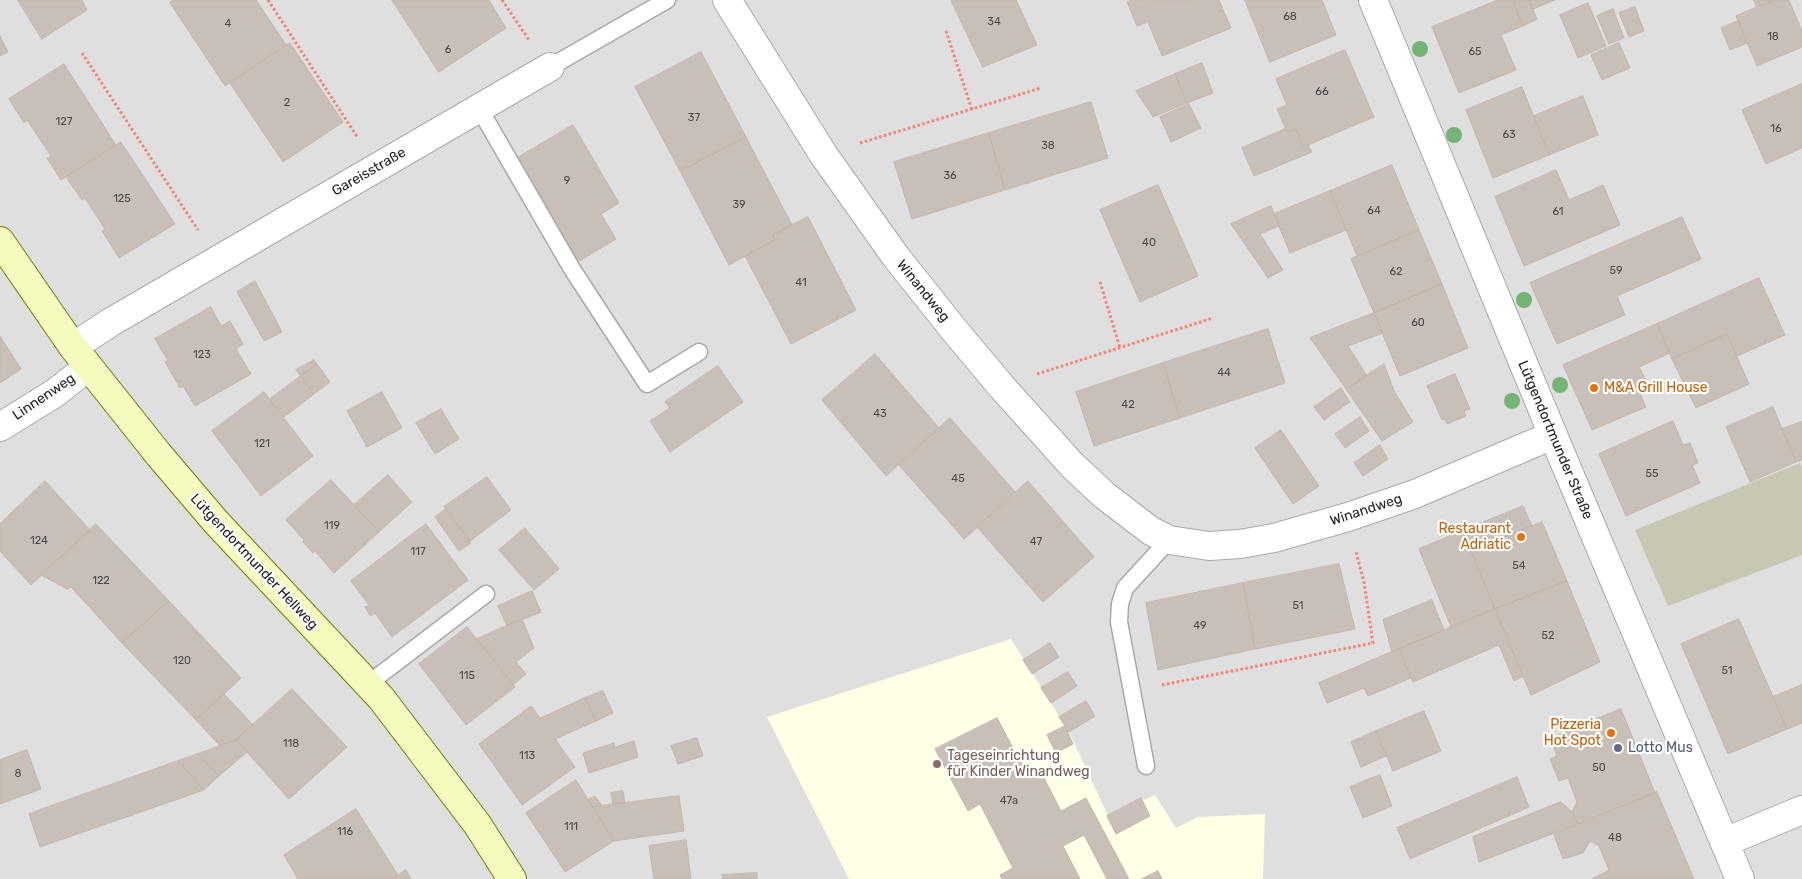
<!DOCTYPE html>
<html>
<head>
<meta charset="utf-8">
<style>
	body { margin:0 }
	canvas { display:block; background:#f2efe9 }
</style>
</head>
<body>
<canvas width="1802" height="879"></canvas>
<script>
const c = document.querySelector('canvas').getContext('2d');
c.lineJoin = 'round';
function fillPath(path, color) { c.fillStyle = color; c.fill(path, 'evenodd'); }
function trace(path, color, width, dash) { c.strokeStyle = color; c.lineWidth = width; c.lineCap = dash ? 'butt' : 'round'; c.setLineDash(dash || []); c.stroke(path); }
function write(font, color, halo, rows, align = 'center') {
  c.font = font + ' Rubik,sans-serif'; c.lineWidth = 4.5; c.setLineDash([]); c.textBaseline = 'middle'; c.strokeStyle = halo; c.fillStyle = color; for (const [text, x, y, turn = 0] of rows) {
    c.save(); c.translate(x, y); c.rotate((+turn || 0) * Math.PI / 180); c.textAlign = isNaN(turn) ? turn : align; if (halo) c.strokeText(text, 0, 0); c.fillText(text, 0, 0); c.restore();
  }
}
fillPath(new Path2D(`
	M0,0H1802V879H0Z`), '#e0dfdf');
fillPath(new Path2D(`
	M1011,639L1069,732L1116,833L1150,816L1142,801L1155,795L1176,828L1198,817L1265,814L1263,879H849L767,717Z`), '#ffffe5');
fillPath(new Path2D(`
	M1800,463L1802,467V555L1668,606L1635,530Z`), '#c7c7b4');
const building = new Path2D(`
	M18,0H82L87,10L42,39Z
	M174,0H256L286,45L225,86L170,3Z
	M392,0H489L506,28L439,72Z
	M951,0H1016L1037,45L983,67Z
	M1219,0L1231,28L1162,56L1148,22L1137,26L1127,2L1131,0Z
	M1245,0H1322L1336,35L1270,62Z
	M1498,0H1513L1523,26L1501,35L1516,70L1459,93L1432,27Z
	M1513,0H1529L1537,19L1523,26Z
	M1529,0H1555L1533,9Z
	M1754,0H1775L1757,7Z
	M1775,0H1789L1802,31V47L1757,66L1736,16Z
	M1588,3L1606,46L1578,58L1560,15Z
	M1635,7L1644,31L1629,37L1619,13Z
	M1613,9L1624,38L1609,44L1597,16Z
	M1738,21L1747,43L1730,50L1721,28Z
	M0,36L8,52L0,56Z
	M290,43L343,122L283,162L230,83Z
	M1619,43L1630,68L1602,80L1591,55Z
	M1345,50L1374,117L1303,147L1296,129L1287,132L1277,109L1287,105L1276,79Z
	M701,52L746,137L680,171L635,87Z
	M1202,63L1213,93L1187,103L1175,74Z
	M64,64L116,145L61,180L47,158L51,156L27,120L24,123L9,99Z
	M1175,74L1187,103L1153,117L1136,91Z
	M1802,84V148L1766,164L1742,110Z
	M1522,87L1549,155L1493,178L1466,110Z
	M1583,96L1598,135L1549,155L1534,116Z
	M1091,102L1108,158L1005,190L989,133Z
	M1189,104L1201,128L1171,142L1160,117Z
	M573,125L619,203L601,214L616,239L576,263L514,160Z
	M1285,129L1287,132L1296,129L1303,147L1308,145L1312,152L1254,176L1242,148Z
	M989,133L1005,190L912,219L894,162Z
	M746,137L792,225L773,235L775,240L729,265L680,171Z
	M121,142L175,224L119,258L102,231L105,229L85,198L82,200L66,177Z
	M1392,165L1419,230L1357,256L1330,191Z
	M1556,170L1569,200L1603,185L1620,225L1524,266L1495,197Z
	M1158,185L1198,276L1140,302L1100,210Z
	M1330,191L1346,230L1290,253L1274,214Z
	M1271,206L1279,226L1260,234L1283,270L1268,278L1231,224Z
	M808,217L856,310L791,344L745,256L775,240L773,235Z
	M1682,217L1701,259L1617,296L1625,315L1557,344L1530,283Z
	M1419,230L1442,284L1374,313L1351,259Z
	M1759,278L1785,335L1737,356L1727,334L1672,359L1657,324Z
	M255,281L282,332L264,341L237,292Z
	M1442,284L1468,348L1400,376L1374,313Z
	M211,307L221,326L230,321L243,344L236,349L251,374L195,406L183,386L180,388L165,362L168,361L155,339Z
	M1374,313L1383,333L1348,346L1367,376L1346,389L1310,338Z
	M1657,324L1670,353L1639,367L1649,386L1639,391L1646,407L1592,430L1563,365Z
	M1268,329L1285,383L1180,418L1163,363Z
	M1727,334L1749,384L1696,408L1672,359Z
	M0,336L21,369L0,383Z
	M875,354L939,428L886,476L822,400Z
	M314,360L317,364L301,376L296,370Z
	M1163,363L1180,418L1094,446L1076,392Z
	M317,364L330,382L314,394L301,376Z
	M1384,364L1394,391L1413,422L1382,441L1346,389Z
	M718,366L743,402L670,452L650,421L670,408L665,402Z
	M1455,374L1470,409L1464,411L1466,416L1447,424L1444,419L1442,420L1427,386Z
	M301,376L314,394L284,417L270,399Z
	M1341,388L1350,402L1324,420L1314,407Z
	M264,392L313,456L261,496L212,431Z
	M382,392L402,428L367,447L347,411Z
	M1773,407L1796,462L1750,482L1726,427Z
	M441,409L459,439L435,454L416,423Z
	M1360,417L1369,431L1345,448L1335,434Z
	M950,418L1016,493L964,539L899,465Z
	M1673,421L1683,445L1690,443L1698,463L1692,465L1700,483L1626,516L1599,454Z
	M1802,422V460L1796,462L1782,429Z
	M1281,430L1319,486L1293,504L1255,448Z
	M1380,445L1388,459L1363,476L1354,463Z
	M388,475L412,502L379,532L354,505Z
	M487,477L511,510L470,541L444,507Z
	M331,480L379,532L334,573L315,551L313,553L303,542L304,540L286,520Z
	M45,481L90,530L31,585L0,551V524Z
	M1028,481L1094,557L1043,602L977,527Z
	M1523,506L1532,526L1471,551L1495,609L1451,627L1419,549Z
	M446,509L471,543L459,551L435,517Z
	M1542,522L1567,581L1495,609L1471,551Z
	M96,524L169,601L122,643L71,587L67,589L41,575Z
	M426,524L468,580L392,637L375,613L370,616L365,607L369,605L351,581Z
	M525,528L559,569L534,590L499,550Z
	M1339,564L1355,629L1255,649L1243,583Z
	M1567,581L1600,662L1531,695L1495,609Z
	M1243,583L1255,649L1158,670L1146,603Z
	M532,591L541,612L507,626L498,606Z
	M1432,600L1444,630L1392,652L1383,620Z
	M169,601L241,678L196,720L122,643Z
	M1495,609L1523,676L1514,681L1499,645L1413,682L1399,649Z
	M522,619L534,648L516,662L526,674L513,685L477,639Z
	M1739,619L1787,729L1728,754L1681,644Z
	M467,627L515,687L466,725L419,664Z
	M1050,643L1059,657L1032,674L1023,660Z
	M1399,649L1411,678L1368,696L1364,688L1327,703L1319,683Z
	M1068,672L1077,686L1051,703L1041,688Z
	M1802,685V723L1787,729L1773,697Z
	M292,689L347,747L289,799L236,740Z
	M603,691L613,713L596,721L585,698Z
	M224,694L253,725L236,740L220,746L196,720Z
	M585,698L596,721L555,739L575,767L522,805L479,744L531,706L540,718Z
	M1086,701L1095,716L1069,732L1059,717Z
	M1621,709L1655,793L1578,824L1572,812L1577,802L1568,778L1559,781L1550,759L1557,756L1551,738Z
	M1424,711L1441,751L1393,771L1376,731Z
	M997,718L1028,776L1040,770L1061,811L1086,798L1129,879H1107L1084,835L1063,846L1080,879H1002L1000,875L1013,868L980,804L968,811L935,749Z
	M1065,726L1073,744L1056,753L1047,735Z
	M1376,731L1386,756L1361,767L1351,742Z
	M697,738L703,756L678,764L671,746Z
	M236,740L247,752L219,776L198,754Z
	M634,741L638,757L589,773L583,753L614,743L615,747Z
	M27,750L41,789L0,804V760Z
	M198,754L219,776L204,790L178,761Z
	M178,761L204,790L40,847L29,814Z
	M1380,775L1392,806L1363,818L1350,787Z
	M1517,777L1529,807L1410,859L1397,828Z
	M576,780L614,841L565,872L526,813Z
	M623,791L625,803L613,804L611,793Z
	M1657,792L1694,879H1592L1609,870L1599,846L1590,841L1583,853L1563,859L1554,835Z
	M595,796L602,806L593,807L588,800Z
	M679,796L684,831L614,841L593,807Z
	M1141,798L1150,816L1116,834L1107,816Z
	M1561,802L1572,812L1578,824L1479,862L1473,837Z
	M356,809L398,875L392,879H298L284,855Z
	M686,840L691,879H654L649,846Z
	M406,870L411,879H392L398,875Z
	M1158,871L1162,879H1142Z
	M757,873V879H723L722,875Z`);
fillPath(building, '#c7bfb8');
trace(building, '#c4b6ab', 1);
const service = new Path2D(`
	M550,67L667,0
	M479,108L572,269L647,384L699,352
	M368,684L486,594
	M1146,766L1119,622L1120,604L1125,588L1169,540`);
const minor = new Path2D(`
	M727,0L823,154L896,257L955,331L1001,386L1072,465L1104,495L1151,531L1169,540L1209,546L1240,544L1274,538L1348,517L1415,494L1553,435
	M73,347L111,322L550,67
	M0,427L55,393L88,367
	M1725,842L1802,810`);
const tertiary = new Path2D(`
	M1373,0L1553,435L1740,879`);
const secondary = new Path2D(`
	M0,241L73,347L159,455L216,522L381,698L477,824L512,879`);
trace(service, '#a9a9a9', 19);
trace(minor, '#a9a9a9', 30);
trace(tertiary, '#a9a9a9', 30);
trace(secondary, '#707d05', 30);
trace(new Path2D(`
	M268,0L358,138
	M502,0L529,40
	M946,31L972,110
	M82,53L198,230
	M860,143L1041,88
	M1100,282L1120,348
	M1037,374L1213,318
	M1162,685L1373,643L1364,582L1356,552`), '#fa8072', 3, [2.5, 2.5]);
trace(service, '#fff', 16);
trace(minor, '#fff', 28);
trace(tertiary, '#fff', 28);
trace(secondary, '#f7fabf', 28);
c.fillStyle = '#74b475';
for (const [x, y] of [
	[1420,49],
	[1454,135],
	[1524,300],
	[1560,385],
	[1512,401]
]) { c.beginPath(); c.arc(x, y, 8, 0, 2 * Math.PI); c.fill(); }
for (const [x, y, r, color] of [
	[1594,388,5,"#e8710a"],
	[1521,537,5,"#e8710a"],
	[1611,733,5,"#e8710a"],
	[1618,748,5,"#5c6f8a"],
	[937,764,5,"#8d6e63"]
]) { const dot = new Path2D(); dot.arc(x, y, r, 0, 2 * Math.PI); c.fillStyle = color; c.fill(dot); trace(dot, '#fff', 2); }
write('11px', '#4b4948', null, [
	["68",1290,17],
	["34",994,22],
	["4",228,24],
	["18",1773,37],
	["6",448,50],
	["65",1475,52],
	["66",1322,92],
	["2",287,103],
	["37",694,118],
	["127",64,122],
	["16",1776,129],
	["63",1509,135],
	["38",1048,146],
	["36",950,176],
	["9",567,181],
	["125",122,199],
	["39",739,205],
	["64",1374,211],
	["61",1558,212],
	["40",1149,243],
	["59",1616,271],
	["62",1396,272],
	["41",801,283],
	["60",1418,323],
	["123",202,355],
	["44",1224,373],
	["42",1128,405],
	["43",880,414],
	["121",262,444],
	["55",1652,474],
	["45",958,479],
	["119",332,526],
	["124",39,541],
	["47",1036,542],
	["117",418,552],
	["54",1519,566],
	["122",101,581],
	["51",1298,606],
	["49",1200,626],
	["52",1548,636],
	["120",182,661],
	["51",1727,671],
	["115",467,676],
	["118",291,744],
	["113",527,756],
	["50",1599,768],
	["8",18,774],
	["47a",1009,801],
	["111",571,827],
	["116",345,832],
	["48",1615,838]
]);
write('14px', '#222', '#fff', [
	["Gareisstraße",369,172,-30],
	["Winandweg",923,291,51],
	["Linnenweg",44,397,-34],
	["Lütgendortmunder Straße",1555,440,67],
	["Winandweg",1366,510,-18],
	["Lütgendortmunder Hellweg",254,562,47]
]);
write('14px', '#c56008', '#fff', [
	["M&A Grill House",1604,388,"left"],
	["Restaurant",1511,529],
	["Adriatic",1511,545],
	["Pizzeria",1601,725],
	["Hot Spot",1601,741]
], 'right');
write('14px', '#4e5e75', '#fff', [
	["Lotto Mus",1628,748]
], 'left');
write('14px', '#785e54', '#fff', [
	["Tageseinrichtung",947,756],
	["für Kinder Winandweg",947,772]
], 'left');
</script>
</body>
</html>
